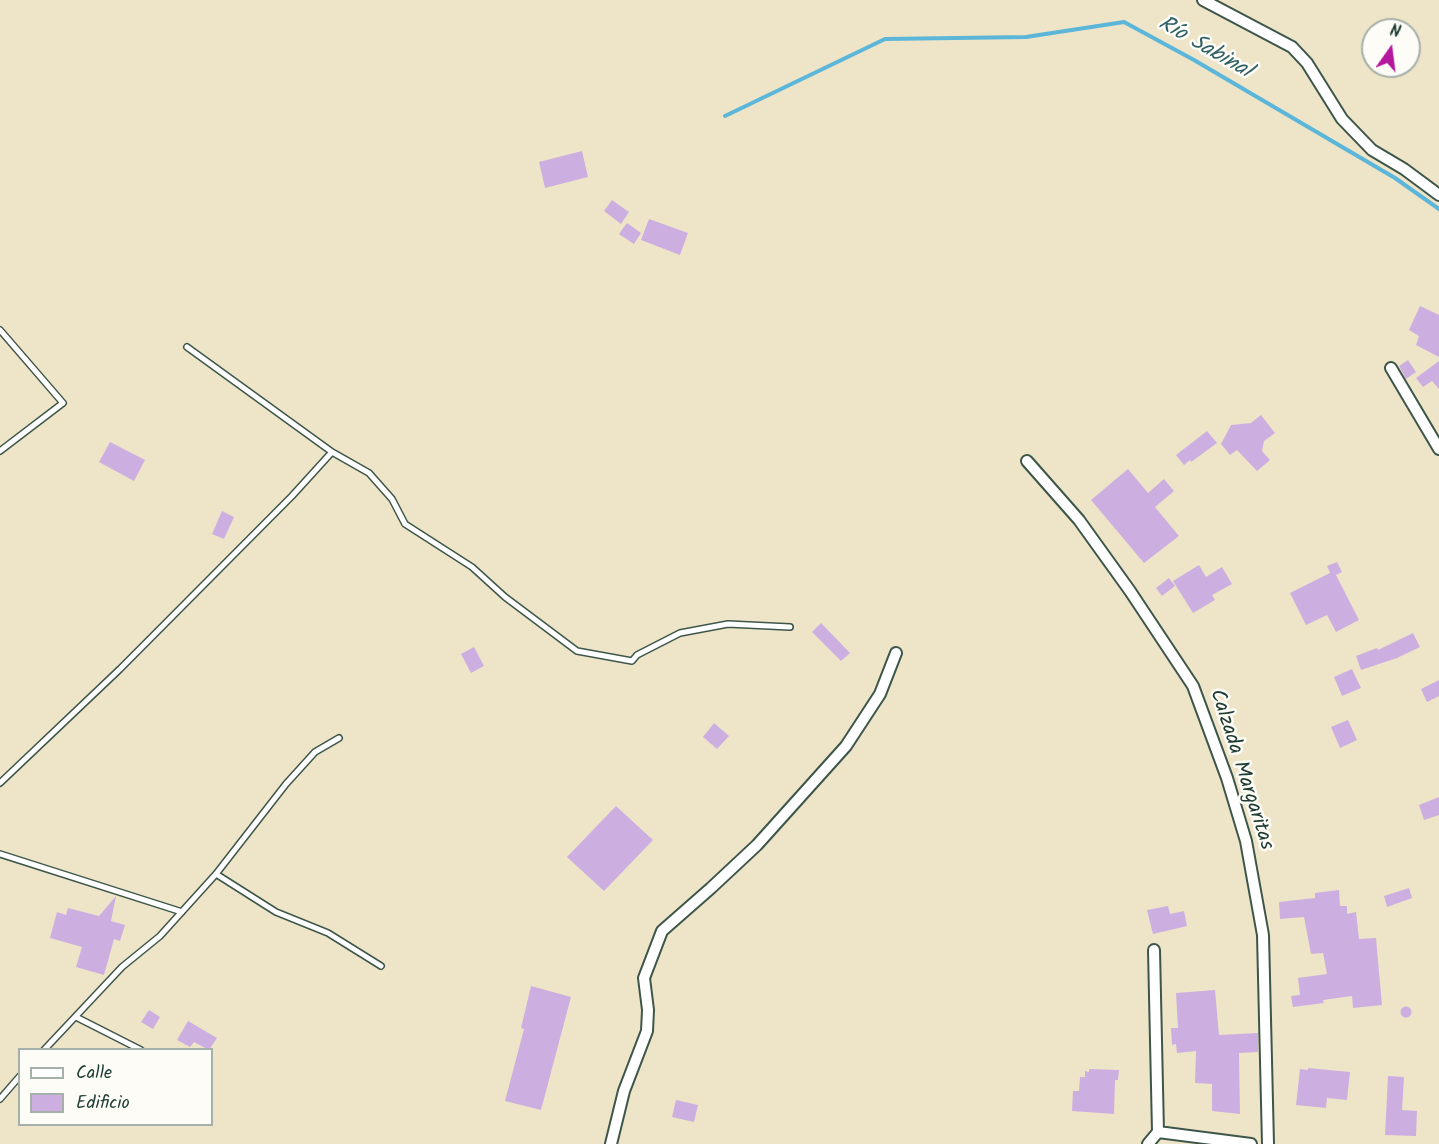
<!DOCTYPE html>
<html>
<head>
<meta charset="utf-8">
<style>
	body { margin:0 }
	#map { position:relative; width:1439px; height:1144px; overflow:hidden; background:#eee5c8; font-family:Kalam,sans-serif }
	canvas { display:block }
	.legend { position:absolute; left:18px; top:1048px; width:195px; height:78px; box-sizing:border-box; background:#fdfcf7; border:2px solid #a4b0a9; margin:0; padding:8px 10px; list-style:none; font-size:18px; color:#1f3d34 }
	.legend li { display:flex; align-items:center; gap:12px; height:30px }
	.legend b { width:30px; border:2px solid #a4b0a9 }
	.north { position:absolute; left:1361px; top:18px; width:60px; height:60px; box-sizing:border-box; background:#fdfcf7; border:2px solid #a4b0a9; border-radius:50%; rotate:14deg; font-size:16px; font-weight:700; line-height:24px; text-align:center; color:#1f3d34 }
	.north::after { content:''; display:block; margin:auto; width:21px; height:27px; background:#b5179e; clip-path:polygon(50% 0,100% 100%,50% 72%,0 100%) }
</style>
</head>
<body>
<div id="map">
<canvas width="1439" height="1144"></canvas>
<ul class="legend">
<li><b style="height:8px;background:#fff"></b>Calle</li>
<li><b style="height:16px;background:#ccafe0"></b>Edificio</li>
</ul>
<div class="north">N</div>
</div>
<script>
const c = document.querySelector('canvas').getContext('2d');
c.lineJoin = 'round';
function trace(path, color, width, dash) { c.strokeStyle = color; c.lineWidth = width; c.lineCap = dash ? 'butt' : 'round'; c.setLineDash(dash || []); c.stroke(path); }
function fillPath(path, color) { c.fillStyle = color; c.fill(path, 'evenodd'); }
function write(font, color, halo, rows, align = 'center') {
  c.font = font + ' Kalam,sans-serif'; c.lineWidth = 5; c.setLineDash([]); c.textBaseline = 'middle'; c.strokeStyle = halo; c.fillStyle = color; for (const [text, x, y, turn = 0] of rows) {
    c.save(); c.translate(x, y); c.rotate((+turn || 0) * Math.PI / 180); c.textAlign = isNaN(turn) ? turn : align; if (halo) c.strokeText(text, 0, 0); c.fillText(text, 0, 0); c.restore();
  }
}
trace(new Path2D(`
	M725,116L885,39L1026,37L1124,22L1194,60L1395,178L1439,209`), '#5bb6d9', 4);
fillPath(new Path2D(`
	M582,151L588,177L545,188L539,162Z
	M612,200L629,212L621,224L604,211Z
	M649,219L688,233L680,255L641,240Z
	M627,223L641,233L634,244L619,234Z
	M1420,306L1439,315V357L1416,345L1419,336L1409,330Z
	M1408,360L1416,372L1406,379L1399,366Z
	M1439,361V389L1432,381L1423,387L1416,378Z
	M1261,415L1275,433L1264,441L1262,451L1270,460L1257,471L1237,450L1230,455L1221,444L1231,425L1251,423Z
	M1207,431L1217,443L1191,462L1190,460L1184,465L1176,455Z
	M110,442L145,460L134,481L99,462Z
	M1128,469L1148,493L1164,479L1174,491L1155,507L1179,536L1144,563L1091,500Z
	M222,511L234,517L224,539L212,534Z
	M1337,562L1342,572L1336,575L1359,620L1336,632L1327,615L1306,625L1290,593L1330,573L1327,566Z
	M1199,565L1206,577L1222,567L1232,584L1212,595L1215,600L1193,613L1173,581Z
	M1169,578L1175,586L1162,596L1156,588Z
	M821,623L850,653L841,661L812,632Z
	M1413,633L1420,647L1397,658L1361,670L1356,656L1377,648L1378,650Z
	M474,647L484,666L471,673L461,654Z
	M1352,669L1361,688L1342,696L1334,677Z
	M1439,680V696L1427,702L1421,689Z
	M1348,720L1357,740L1340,748L1331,727Z
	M714,723L729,736L717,749L703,737Z
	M1439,797V815L1424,820L1419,805Z
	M616,806L653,840L604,891L567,857Z
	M1409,888L1412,898L1387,907L1384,896Z
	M1339,890L1340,906H1347V914L1356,912L1359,939L1376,938L1382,1005L1353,1008L1352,996L1323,1000L1324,1003L1293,1007L1291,996L1300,995L1298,978L1327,974L1323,953L1311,954L1304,917L1280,919L1279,902L1315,898V893Z
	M116,896L111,921L125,925L120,941L114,939L104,975L76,967L82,947L50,938L57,912L66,915L68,908L99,916Z
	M1168,906L1170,914L1184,911L1187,926L1153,934L1147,910Z
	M531,986L571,997L541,1110L505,1101L524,1029L521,1028Z
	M1215,990L1219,1035L1258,1033V1052L1239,1053L1240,1114L1212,1111V1084L1195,1083L1196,1051L1177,1053L1176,1044L1172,1045L1171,1028H1178L1176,993Z
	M1400.5 1012a5.5 5.5 0 1 1 11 0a5.5 5.5 0 1 1-11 0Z
	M149,1010L160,1017L153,1029L141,1022Z
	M188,1021L217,1038L209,1050L194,1042L190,1047L177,1040Z
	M1308,1068L1350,1072L1347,1100L1327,1098L1326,1108L1296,1105L1300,1069L1308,1070Z
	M1089,1069L1119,1070L1118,1080H1115L1114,1114L1072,1111L1073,1091H1079L1080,1077H1085V1071L1089,1072Z
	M1388,1076L1404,1077L1402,1110L1417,1111L1416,1136L1385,1135Z
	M676,1100L698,1105L694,1122L672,1117Z`), '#ccafe0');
const lane = new Path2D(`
	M0,330L63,403L0,451
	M187,347L332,452L369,473L392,499L405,524L472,567L505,597L577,651L632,661L637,655L680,633L728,624L790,627
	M0,783L120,669L292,496L332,452
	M0,854L182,912
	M216,874L276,912L328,933L381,966
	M76,1017L141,1050
	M44,1050L122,967L160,936L216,874L286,784L315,752L339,738
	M0,1099L20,1076`);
const street = new Path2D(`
	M1203,0L1292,47L1307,63L1342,119L1372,150L1404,169L1439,195
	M1391,368L1439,449
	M1027,461L1079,520L1130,591L1193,686L1227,778L1246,841L1263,935L1268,1144
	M1158,1132L1251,1144
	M611,1144L624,1091L647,1031L648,1010L644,978L662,931L711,888L757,845L846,746L880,694L896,653
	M1148,1144L1158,1132L1154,950`);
trace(lane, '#3e564a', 8);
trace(street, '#3e564a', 14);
trace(lane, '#fff', 5);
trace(street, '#fff', 10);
write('21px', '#1f3d34', '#fdfcf7', [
	["Calzada Margaritas",1240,770,72]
]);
write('italic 22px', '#316166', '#fdfcf7', [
	["Río Sabinal",1204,49,30]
]);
</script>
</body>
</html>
